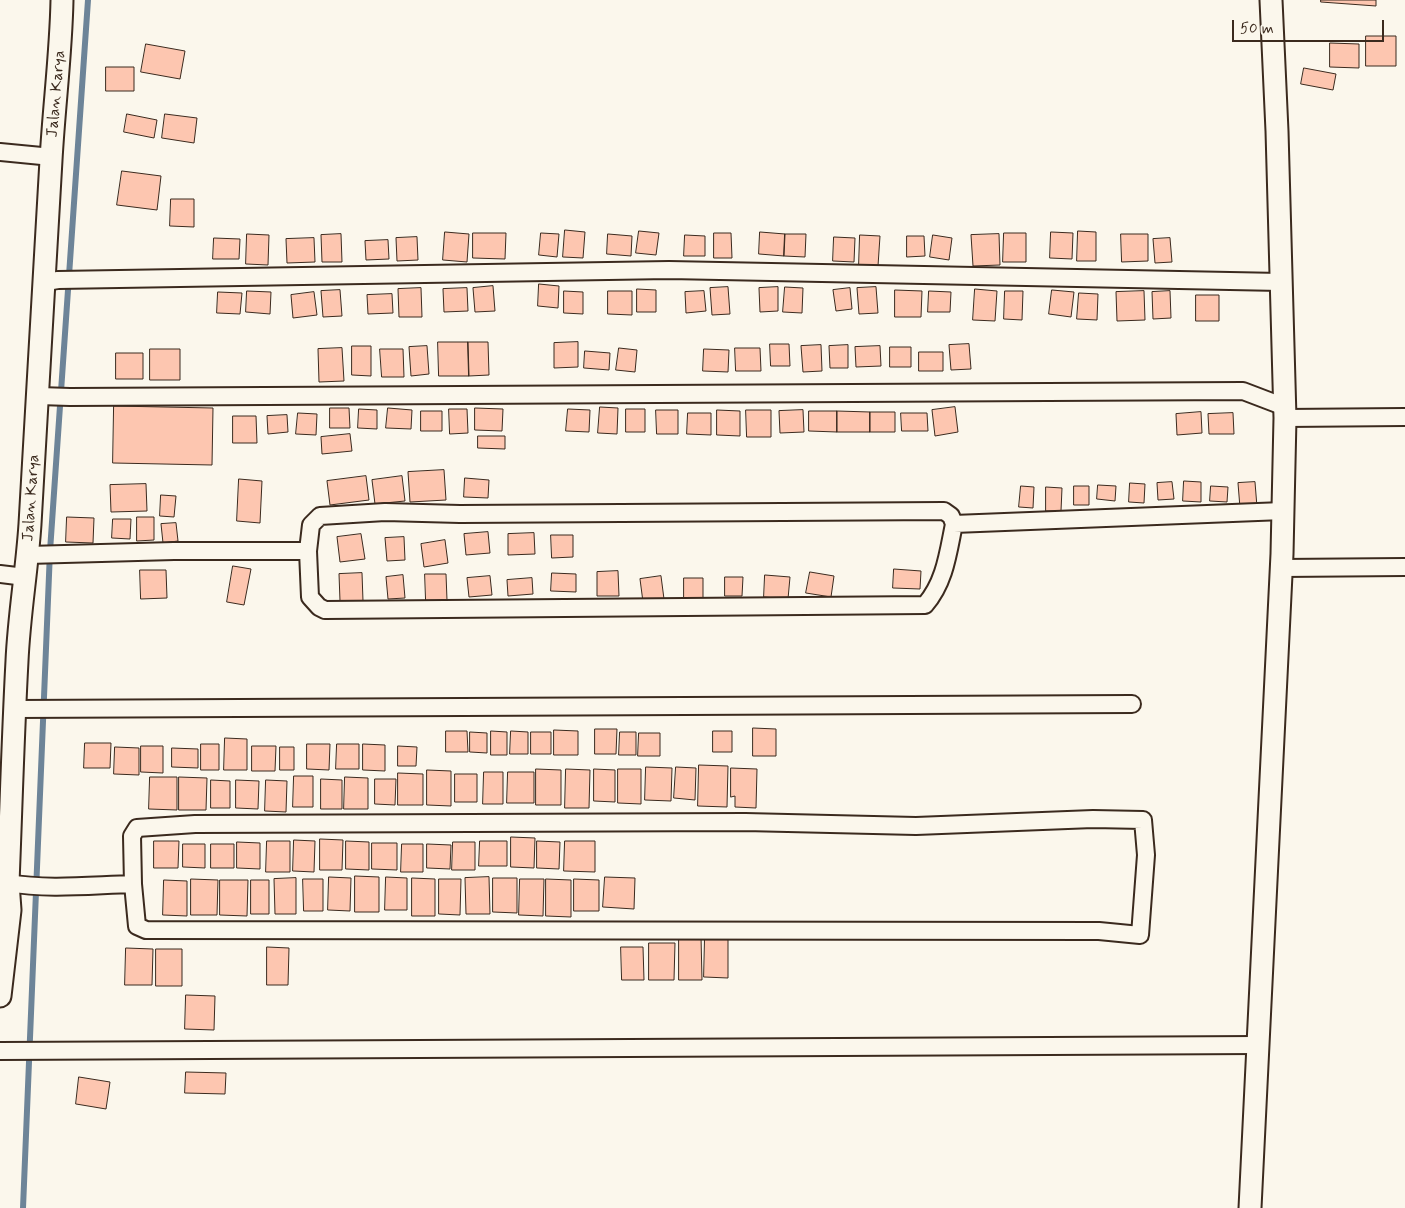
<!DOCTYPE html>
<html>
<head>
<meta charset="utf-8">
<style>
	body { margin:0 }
	#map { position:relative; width:1405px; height:1208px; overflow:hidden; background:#fbf7ec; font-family:Mynerve,sans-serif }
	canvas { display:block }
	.scale { position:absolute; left:1232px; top:20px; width:152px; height:22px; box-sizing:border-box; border:2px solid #3b2a1e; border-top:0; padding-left:6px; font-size:15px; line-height:18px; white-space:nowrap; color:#3b2a1e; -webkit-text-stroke:4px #fbf7ec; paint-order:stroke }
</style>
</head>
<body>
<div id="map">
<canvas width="1405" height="1208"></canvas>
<div class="scale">50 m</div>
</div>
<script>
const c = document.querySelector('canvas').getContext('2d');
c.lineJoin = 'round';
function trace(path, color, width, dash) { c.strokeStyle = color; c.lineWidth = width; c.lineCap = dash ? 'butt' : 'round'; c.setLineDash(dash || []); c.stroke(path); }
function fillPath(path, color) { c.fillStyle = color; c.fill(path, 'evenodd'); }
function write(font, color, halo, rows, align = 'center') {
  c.font = font + ' Mynerve,sans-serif'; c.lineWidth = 4; c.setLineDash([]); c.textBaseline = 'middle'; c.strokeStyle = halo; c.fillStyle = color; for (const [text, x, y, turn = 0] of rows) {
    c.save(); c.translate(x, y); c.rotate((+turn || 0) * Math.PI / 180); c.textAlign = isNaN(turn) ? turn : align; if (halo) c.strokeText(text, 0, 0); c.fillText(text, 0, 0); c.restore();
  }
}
trace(new Path2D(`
	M23,1208L50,551L88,0`), '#6d8498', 6);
const building = new Path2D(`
	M1321,0H1376V6L1321,2Z
	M1366,36H1396V66H1366Z
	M1330,43L1359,44V68L1330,67Z
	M146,44L185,51L180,79L141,72Z
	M106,67H134V91H106Z
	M1304,68L1336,74L1333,90L1301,84Z
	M127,114L157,120L154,138L124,132Z
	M165,114L197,118L194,143L162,138Z
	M122,171L161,176L157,210L117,205Z
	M171,199H194V227L170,226Z
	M565,230L585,232L583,258L563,257Z
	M639,231L659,233L656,255L636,253Z
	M1078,231L1096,232V261H1077Z
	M445,232L469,234L467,262L443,260Z
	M760,232L785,234L784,256L759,254Z
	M1051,232L1073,233L1072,259L1050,258Z
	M473,233H506L505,259L473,258Z
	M541,233L559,234L557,257L539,255Z
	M714,233H731L732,258H714Z
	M1004,233H1026V262H1003Z
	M247,234L269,235L268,265L246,264Z
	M341,234L342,262H322L321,235Z
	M608,234L632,236L631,256L607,254Z
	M785,234H806L805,257L784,256Z
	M999,234L1000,265L973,266L971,235Z
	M1121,234H1148V261L1122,262Z
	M685,235L705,236V256H684Z
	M860,235L880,236L878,266L859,265Z
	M933,235L952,238L949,260L930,257Z
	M907,236H924L925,256L907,257Z
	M417,237L418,260L397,261L396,238Z
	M834,237L855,238L854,262L833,261Z
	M214,238L240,239L239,259H213Z
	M314,238L315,262L287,263L286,239Z
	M1170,238L1172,262L1155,263L1153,239Z
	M388,240L389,259L366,260L365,241Z
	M539,284L559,286L558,308L538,306Z
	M493,286L495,311L475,312L473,288Z
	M728,287L730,314L712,315L710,288Z
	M778,287V311L760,312L759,288Z
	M785,287L803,288L802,313L783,312Z
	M876,287L878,313L859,314L857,288Z
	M421,288L422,317H399L398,289Z
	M467,288L468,311L444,312L443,289Z
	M850,288L852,309L836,311L833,290Z
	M637,289L656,290V312H637Z
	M975,289L997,291L995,321L973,320Z
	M340,290L342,316L323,317L321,291Z
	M895,290L922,291L921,317H895Z
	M1052,290L1074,292L1071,317L1049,314Z
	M247,291L271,292L270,314L246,312Z
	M564,291L583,292V314L564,313Z
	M608,291H632V315L608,314Z
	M704,291L706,311L686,313L685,292Z
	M929,291L951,292L950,312H928Z
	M1005,291H1023L1022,320L1004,319Z
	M1144,291L1145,320L1117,321L1116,292Z
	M1170,291L1171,318L1153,319L1152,292Z
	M218,292L242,293L240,314L217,313Z
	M314,292L317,315L293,318L291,295Z
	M1079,293L1098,294L1097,320L1077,319Z
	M392,294L393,313L368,314L367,295Z
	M1196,295H1219V321H1196Z
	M438,342H468L469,376H439Z
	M468,342H488L489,375L469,376Z
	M578,342V367L554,368V343Z
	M770,344H789L790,366H771Z
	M969,344L971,369L951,370L949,345Z
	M821,345L822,371L803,372L801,346Z
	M848,345V368H830L829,346Z
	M352,346H371V376L352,375Z
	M427,346L429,374L411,376L409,347Z
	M880,346L881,366L856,367L855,347Z
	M890,347H911V367H890Z
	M342,348L344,381L319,382L318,349Z
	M619,348L637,350L635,372L616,370Z
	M735,348H760L761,371H736Z
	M150,349H180V380H150Z
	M380,349H403L404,377H382Z
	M704,349L729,350L728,372L703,371Z
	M585,351L610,353L609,370L584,368Z
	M919,352H943V371H919Z
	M116,353H143V379H116Z
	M114,406L213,408L212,465L113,463Z
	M600,407L618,408L617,434L598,433Z
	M955,407L958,432L935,436L932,410Z
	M330,408H349L350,428H330Z
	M388,408L412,410L411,429L386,428Z
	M475,408L503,409L502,431L475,430Z
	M359,409L377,410V429L358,428Z
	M449,409H467L468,433L450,434Z
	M568,409L590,410L589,432L566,431Z
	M626,409H645V432H626Z
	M656,410H678V434H657Z
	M717,410L740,411V436L717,435Z
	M746,410H771V437H747Z
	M803,410L804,432L780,433L779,411Z
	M421,411H442V431H421Z
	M809,411H837V432L809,431Z
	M837,411L870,412V432H837Z
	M870,412H895V432H870Z
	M1201,412L1202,433L1177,435L1176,414Z
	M298,413L317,414L316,435L296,434Z
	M688,413H711V435L687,434Z
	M901,413H927L928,431H902Z
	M1233,413L1234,434H1209L1208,414Z
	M287,415L288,432L268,434L267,416Z
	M233,416H256L257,443H233Z
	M350,434L352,451L322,454L321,437Z
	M478,436H505V449L478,448Z
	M444,470L446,500L410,502L408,472Z
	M366,476L369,500L330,505L327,481Z
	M402,476L405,501L375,504L372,480Z
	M465,478L489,480L488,498L464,497Z
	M239,479L262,481L260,523L237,521Z
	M1184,481L1201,482V502L1183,501Z
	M1172,482L1174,499L1158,500L1157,483Z
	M1255,482L1257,507L1240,508L1238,483Z
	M1130,483L1145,484L1144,503L1129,502Z
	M146,484L147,511L111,512L110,485Z
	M1098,485L1116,486L1115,501L1097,499Z
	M1021,486L1034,487L1033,508L1019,507Z
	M1074,486H1089V505H1074Z
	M1211,486L1228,487L1227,502L1210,501Z
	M1046,487L1062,488L1061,511H1046Z
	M161,495L176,496L174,517L160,516Z
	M67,517L94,518L93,543L66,542Z
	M137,517H154V540L137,541Z
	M113,519H131L130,539L112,538Z
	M176,523L178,541L163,543L161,524Z
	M488,532L490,553L466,555L464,534Z
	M534,533L535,554L508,555V534Z
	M361,534L365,559L340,562L337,537Z
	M551,535H573V557L552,558Z
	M404,537L405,560L387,561L385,538Z
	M445,540L448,563L424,567L421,544Z
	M233,566L251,569L244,605L227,602Z
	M894,569L921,571L920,589L893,588Z
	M140,570H166L167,598L141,599Z
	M618,571L619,596H597V572Z
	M810,572L834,576L831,597L806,593Z
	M362,573L363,601H340L339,574Z
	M552,573L576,574V592L551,591Z
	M425,574H446L447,600L426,601Z
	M403,575L405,598L388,599L386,577Z
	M765,575L790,577L788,599L764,597Z
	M490,576L492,595L469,597L467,578Z
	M661,576L664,599L643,602L640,579Z
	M725,577H743L742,596H725Z
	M532,578L533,594L508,596L507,580Z
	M684,578H703V598H684Z
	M753,728L776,729V756H753Z
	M595,729H617L616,754H595Z
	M554,730L578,731V755H554Z
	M446,731H467L468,752H446Z
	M491,731L507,732V755H491Z
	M511,731L528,732V754H510Z
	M713,731H732V752H713Z
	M470,732L487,733V753L470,752Z
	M531,732H551V754H531Z
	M620,732H636V755H619Z
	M639,733H660V756H638Z
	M225,738L247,739V770H224Z
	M85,743H111L110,768H84Z
	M201,744H219V770H201Z
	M307,744H330L329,770L307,769Z
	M337,744H359V769H336Z
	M363,744L385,745V771L363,770Z
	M141,746H163V773L141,772Z
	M252,746H276L275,771H252Z
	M398,746L417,747L416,766H398Z
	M115,747L139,748V775L114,774Z
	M280,747H294V770H280Z
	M172,748L198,749V768L172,767Z
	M699,765L728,766L727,807L698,806Z
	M646,767L672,768L671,801L645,800Z
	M676,767L696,768L695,800L674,798Z
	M731,768L757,769L756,808L735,807V796L731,797Z
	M536,769L561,770V805H536Z
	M566,769L590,770L589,808H565Z
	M594,769L615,770V802L594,801Z
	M618,769H641V804L618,803Z
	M427,770L451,771V806L427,805Z
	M484,772H503V804H483Z
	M508,772H534V803H507Z
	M398,773L423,774V805H398Z
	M455,774H477V802H455Z
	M294,776H313V807H293Z
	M150,777H177V810L149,809Z
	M179,777L207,778L206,810H179Z
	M345,777L368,778V809H344Z
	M321,779L342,780V809H321Z
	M375,779H396L395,805L375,804Z
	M211,780L230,781V808H211Z
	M236,780L259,781L258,809L236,808Z
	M266,780L287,781L286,812L265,811Z
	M511,837L535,838L534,868L511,867Z
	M320,839L343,840L342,870H320Z
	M294,840L315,841L314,872L293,871Z
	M154,841H179L178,868H154Z
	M267,841H290V872H266Z
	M346,841L369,842V870L346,869Z
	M480,841H507V866H479Z
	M537,841L560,842L559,869L537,868Z
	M565,841H595V872L564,871Z
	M237,842L260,843V869L237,868Z
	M453,842H475V870H452Z
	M372,843H397V870L372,869Z
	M183,844H205V868L183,867Z
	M211,844H234V868H211Z
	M402,844H423V872H401Z
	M427,844L451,845L450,869L427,868Z
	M355,876L379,877V912H355Z
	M329,877L351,878L350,911L328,910Z
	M386,877L407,878V910H385Z
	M489,877L490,914H466L465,878Z
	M605,877L635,878L634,909L603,907Z
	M296,878V914H275L274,879Z
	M412,878L435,879V916H412Z
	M493,878H517V913L493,912Z
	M191,879L218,880L217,915H191Z
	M303,879H323V911H304Z
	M439,879H461L460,915L439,914Z
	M520,879H544L543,916L519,915Z
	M546,879L571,880V917L546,916Z
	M574,879L599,880V911H574Z
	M164,880L187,881V916L163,915Z
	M220,880H248L247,916L220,915Z
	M251,880H269V914H251Z
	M679,936H701L702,980H679Z
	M705,936H728V978L704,977Z
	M649,943H675L674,980H649Z
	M267,947L289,948L288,985H267Z
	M621,947H643L644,980H622Z
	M126,948L153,949L152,985H125Z
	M156,949H182V986H156Z
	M186,995L215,996L214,1030L185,1029Z
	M186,1072L226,1073L225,1094L185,1093Z
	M79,1077L110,1082L106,1109L76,1104Z`);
fillPath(building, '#fdc6b0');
trace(building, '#3b2a1e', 1);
const minor = new Path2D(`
	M0,152L52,157
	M46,282L58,280L669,270L1281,282
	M39,396L70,397L1243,391L1285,407
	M1285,418L1405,417
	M944,511L951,516L954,524C948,553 945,582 925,605L325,610L319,607L310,597L308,551L311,525L320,516L385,512L460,514Z
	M954,524L1283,511
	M28,555L174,551H308
	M1281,568L1405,567
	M0,574L25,577
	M15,709L1132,704
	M1093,819L1143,820L1146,855L1140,935L1099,931L146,930L137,926L133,884L132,836L137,828L195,824L745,822L916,826Z
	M8,883C49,890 92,885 133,884
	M0,1051L1258,1045`);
const tertiary = new Path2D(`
	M0,996L10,910L8,883C11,809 13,735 17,661C19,615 27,570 30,524C38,402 45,281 51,160C54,106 61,53 62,0
	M1250,1208L1282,554L1285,418L1277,131L1271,0`);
trace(minor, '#3b2a1e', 20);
trace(tertiary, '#3b2a1e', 25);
trace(minor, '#fbf7ec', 16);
trace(tertiary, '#fbf7ec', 21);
write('16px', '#3b2a1e', '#fbf7ec', [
	["Jalan Karya",57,94,-85],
	["Jalan Karya",32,498,-86]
]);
</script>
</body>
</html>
